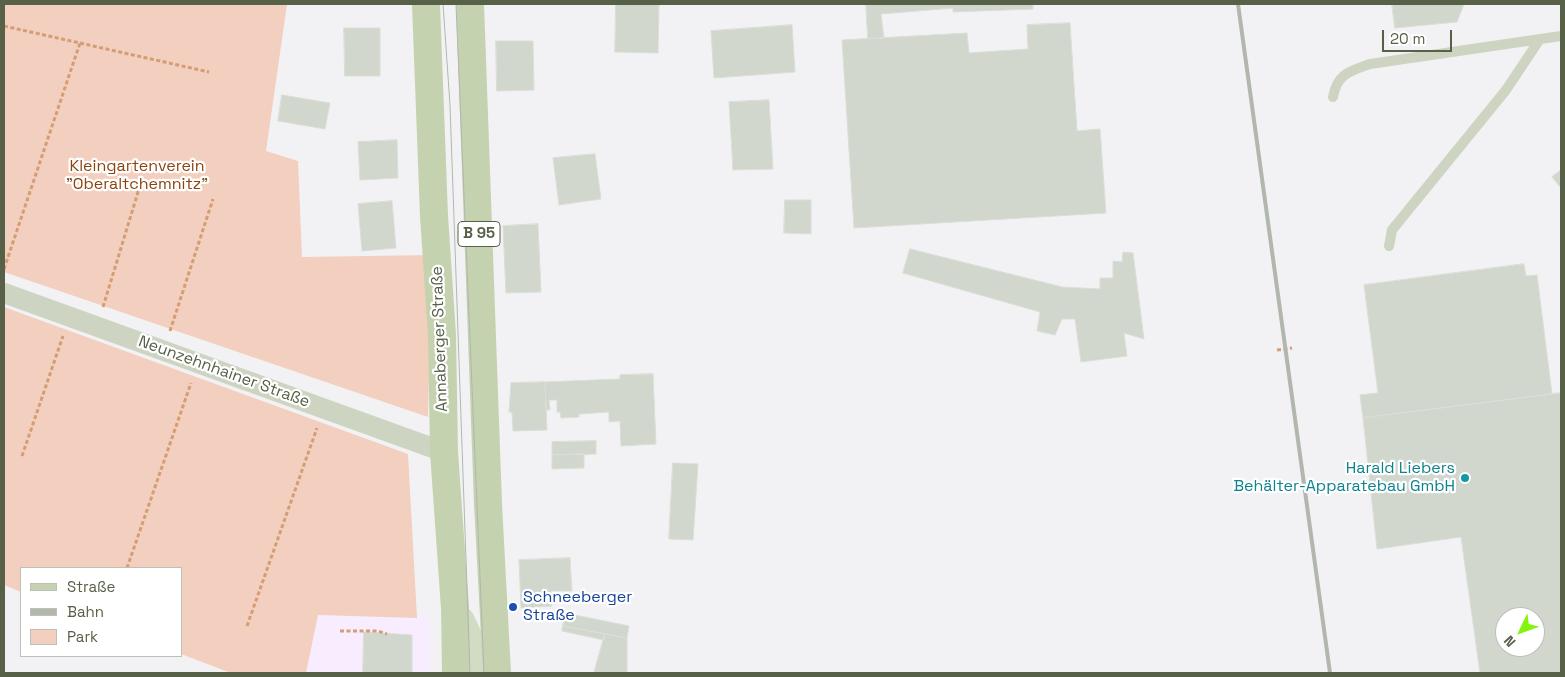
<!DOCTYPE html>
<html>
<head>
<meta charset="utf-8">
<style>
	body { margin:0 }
	#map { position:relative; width:1565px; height:677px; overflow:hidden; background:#f2f2f4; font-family:"Space Grotesk",sans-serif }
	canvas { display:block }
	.frame { position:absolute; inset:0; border:5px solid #576148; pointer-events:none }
	.legend { position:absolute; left:20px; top:567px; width:162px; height:90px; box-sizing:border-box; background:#fff; border:1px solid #bcc0b6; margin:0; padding:6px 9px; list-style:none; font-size:15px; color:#576148 }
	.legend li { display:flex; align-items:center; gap:10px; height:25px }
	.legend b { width:25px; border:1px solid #bcc0b6 }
	.north { position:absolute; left:1495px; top:607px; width:50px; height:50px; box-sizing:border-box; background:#fff; border:1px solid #bcc0b6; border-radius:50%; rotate:228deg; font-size:14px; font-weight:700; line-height:20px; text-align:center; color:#576148 }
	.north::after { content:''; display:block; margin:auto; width:18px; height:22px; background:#84f40d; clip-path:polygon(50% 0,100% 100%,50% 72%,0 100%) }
	.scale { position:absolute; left:1382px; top:30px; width:70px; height:22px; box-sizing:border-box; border:2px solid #576148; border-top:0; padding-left:6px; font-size:15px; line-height:18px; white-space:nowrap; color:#576148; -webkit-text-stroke:4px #fff; paint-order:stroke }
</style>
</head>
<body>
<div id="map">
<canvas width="1565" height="677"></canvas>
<div class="frame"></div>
<ul class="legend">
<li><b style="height:6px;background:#c4d2b0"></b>Straße</li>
<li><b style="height:6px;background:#b2b7ae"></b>Bahn</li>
<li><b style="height:14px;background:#f3cfbf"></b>Park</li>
</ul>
<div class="north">N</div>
<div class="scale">20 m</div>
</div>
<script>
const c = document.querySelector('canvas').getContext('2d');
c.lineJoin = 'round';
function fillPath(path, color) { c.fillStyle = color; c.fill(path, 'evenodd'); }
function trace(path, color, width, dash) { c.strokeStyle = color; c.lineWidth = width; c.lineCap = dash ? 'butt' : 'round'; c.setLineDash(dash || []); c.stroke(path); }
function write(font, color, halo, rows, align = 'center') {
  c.font = font + ' "Space Grotesk",sans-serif'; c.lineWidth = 4.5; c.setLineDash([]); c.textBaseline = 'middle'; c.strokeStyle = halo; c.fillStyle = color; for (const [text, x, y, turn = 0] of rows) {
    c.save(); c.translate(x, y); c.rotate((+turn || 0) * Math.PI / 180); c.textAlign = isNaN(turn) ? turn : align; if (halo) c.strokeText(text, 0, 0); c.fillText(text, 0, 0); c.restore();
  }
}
fillPath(new Path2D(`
	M430,614V673H306L318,615L417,618Z`), '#f7edfe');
fillPath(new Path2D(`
	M4,4H287L266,151L298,161L302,257L432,255L428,417L4,272Z
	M4,307L408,454L417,618L318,615L306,673H231L181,654V568H21V592L4,585Z`), '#f3cfbf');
const building = new Path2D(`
	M616,4H659L658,53L615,52Z
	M866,4H1033V9L953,12V8L881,14L884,38L868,39Z
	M1392,4H1464L1457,22L1395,28Z
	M1070,23L1077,131L1100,129L1106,213L854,228L842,40L967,33L969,53L1028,49L1027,25Z
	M792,25L795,72L714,78L711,31Z
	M344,28H380V76H345Z
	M496,41H533L534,90L497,91Z
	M282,95L330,103L325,129L278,121Z
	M769,100L773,169L733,170L729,102Z
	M397,140L398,178L360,180L358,142Z
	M595,154L601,199L559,205L553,158Z
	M1561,170V188L1552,177Z
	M785,200H811V234L784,233Z
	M392,201L396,248L362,251L358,204Z
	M538,224L541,292L506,293L503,226Z
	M910,249L1062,287L1100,289V278H1113V261L1122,262L1123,252L1133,253L1144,339L1124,333L1127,356L1081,362L1075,319H1062L1055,335L1037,331L1040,312L903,273Z
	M1524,264L1526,276L1537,275L1552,394L1363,418L1360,395L1378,393L1364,285Z
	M653,374L656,444L621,446L620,421L609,422V412L579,414V417L561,418L560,412H557V400H549L550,410H546L545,382L620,379V375Z
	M545,382L547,430L513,431L512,412H509L511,383Z
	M1561,393V673H1480L1461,537L1377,549L1363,418ZM1505,617H1535V647H1505Z
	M596,441V454L552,455V442Z
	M584,454V468L552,469V455Z
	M673,463L698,464L693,540L669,539Z
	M570,558L572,591H551L552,606L521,608L519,560Z
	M565,613L629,626L627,638L563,626Z
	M563,626L605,634L604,640L562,631Z
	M364,632L412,635V673H363Z
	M605,634L627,638V673H594Z`);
fillPath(building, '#d2d7ce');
trace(building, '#d9ded6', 1);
trace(new Path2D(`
	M4,26L209,72
	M4,269L80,43
	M103,307L142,179
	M170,331L213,199
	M1277,350L1292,348
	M22,456L63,336
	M127,568L191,383
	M247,626L317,428
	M340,631H378L387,634`), '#d59d74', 3, [4, 2.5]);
trace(new Path2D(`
	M1333,97C1337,74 1350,71 1370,64L1561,36
	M1389,246L1392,230L1506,90L1540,39`), '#ced4c2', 10);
trace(new Path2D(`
	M4,293L444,452`), '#ced4c2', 20);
trace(new Path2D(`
	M461,621L469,638L470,673`), '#d1dcc4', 28);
trace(new Path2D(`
	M426,4L434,216L442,335L444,452L455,608L456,673
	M470,4L488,504L497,673`), '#c4d2b0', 28);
trace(new Path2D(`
	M443,4L450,105L470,673
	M456,4L484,673`), '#b2b7ae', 1);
trace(new Path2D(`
	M1238,4L1330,673`), '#b2b7ae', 4);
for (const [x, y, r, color] of [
	[1465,478,5,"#0f9aa8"],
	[513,607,5,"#1a4fb4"]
]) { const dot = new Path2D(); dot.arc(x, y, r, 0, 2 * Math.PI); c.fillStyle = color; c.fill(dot); trace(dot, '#fff', 2); }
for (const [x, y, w] of [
	[479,234,42]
]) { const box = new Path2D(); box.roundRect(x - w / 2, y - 12.5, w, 25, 4); c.fillStyle = '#fff'; c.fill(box); trace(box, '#576148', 1); }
write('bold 15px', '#576148', null, [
	["B 95",479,234]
]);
write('16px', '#8b4410', '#fff', [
	["Kleingartenverein",137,167],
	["\"Oberaltchemnitz\"",137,185]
]);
write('16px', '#576148', '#fff', [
	["Annaberger Straße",440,339,-92],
	["Neunzehnhainer Straße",224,372,20]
]);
write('16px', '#0d838f', '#fff', [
	["Harald Liebers",1455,469],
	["Behälter-Apparatebau GmbH",1455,487]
], 'right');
write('16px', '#164399', '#fff', [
	["Schneeberger",523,598],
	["Straße",523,616]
], 'left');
</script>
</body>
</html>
